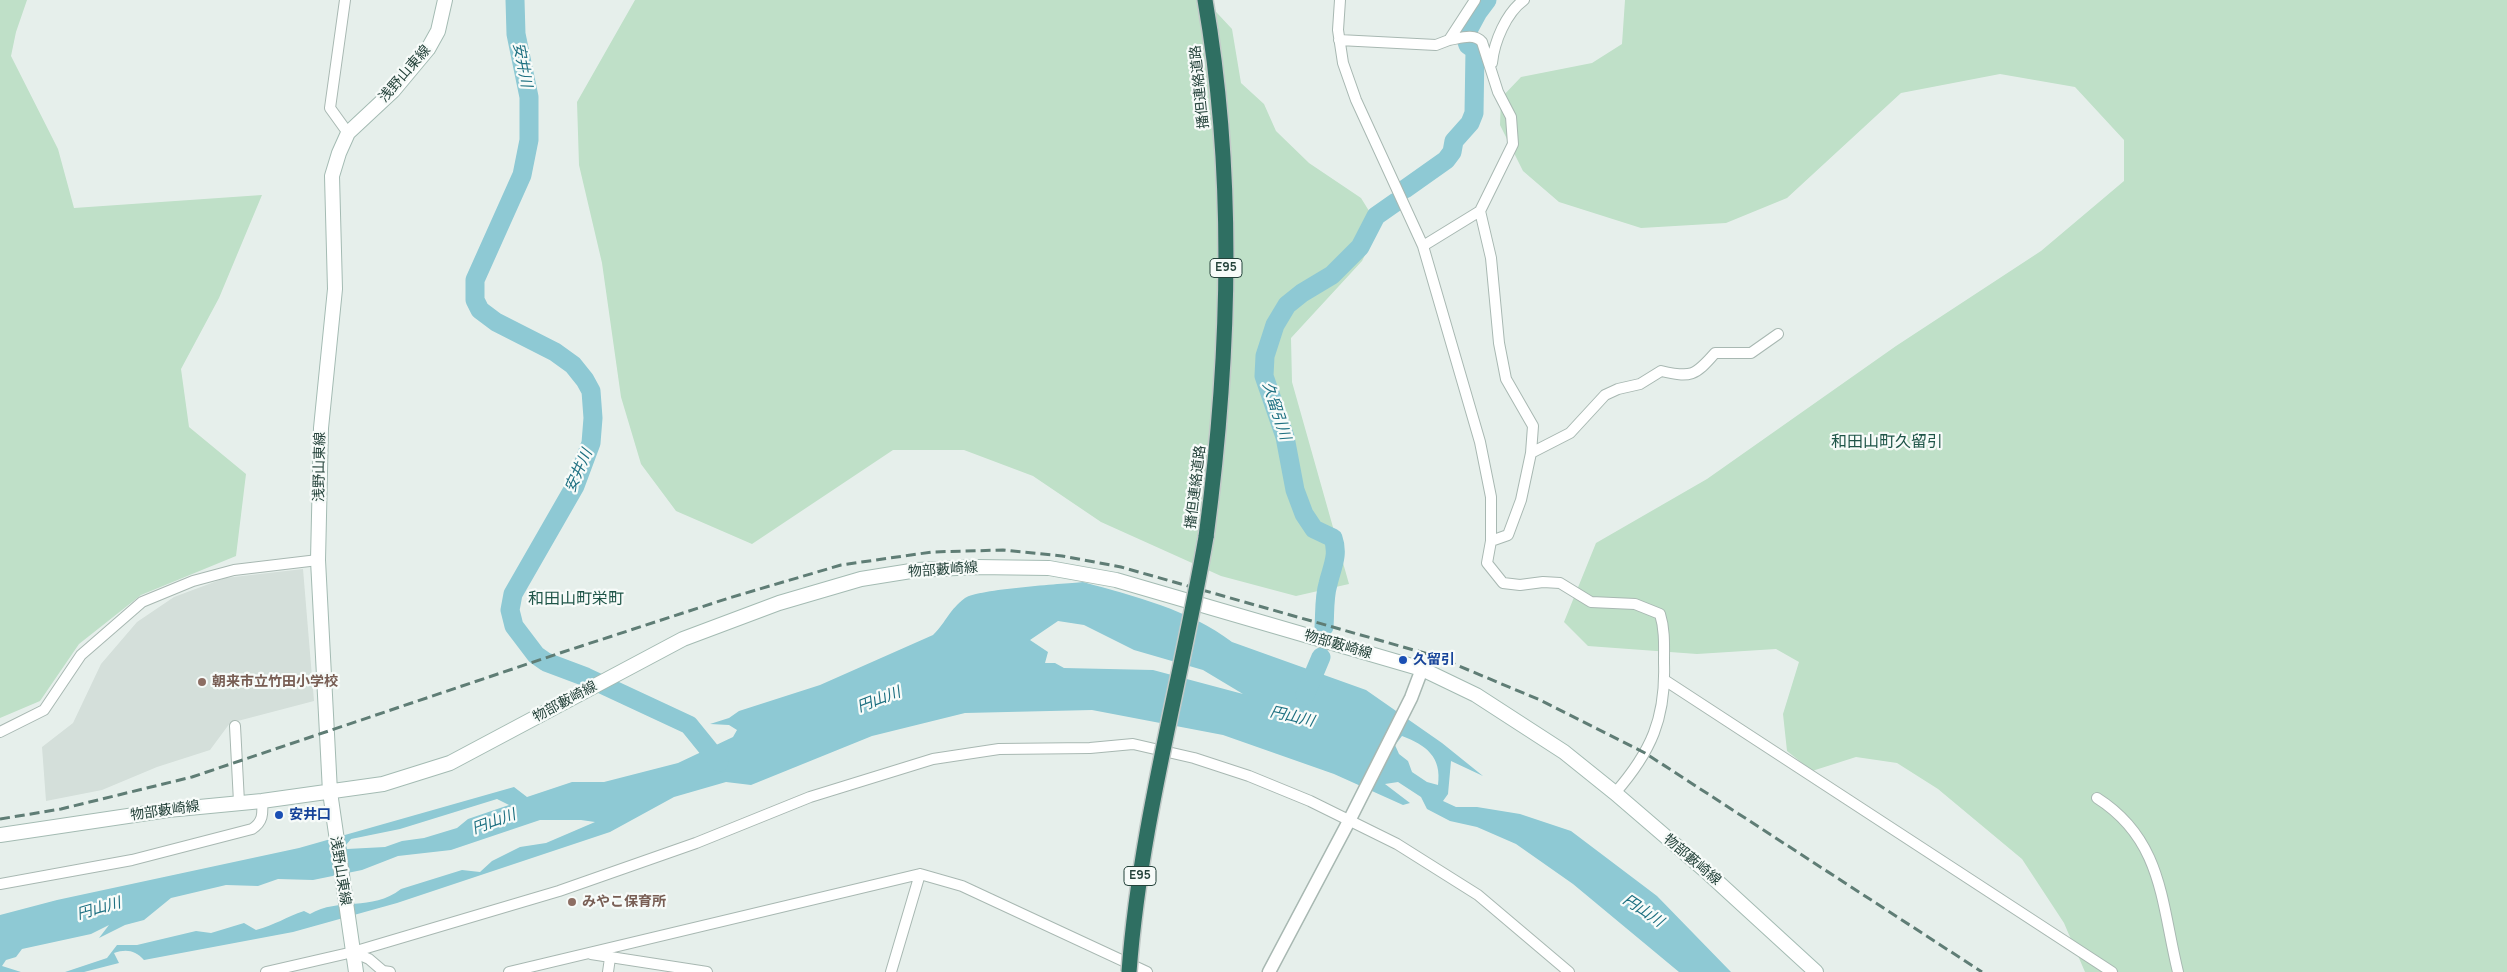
<!DOCTYPE html>
<html>
<head>
<meta charset="utf-8">
<style>
	body { margin:0 }
	canvas { display:block; background:#e6efeb }
</style>
</head>
<body>
<canvas width="2507" height="972"></canvas>
<script>
const c = document.querySelector('canvas').getContext('2d');
c.lineJoin = 'round';
function fillPath(path, color) { c.fillStyle = color; c.fill(path, 'evenodd'); }
function trace(path, color, width, dash) { c.strokeStyle = color; c.lineWidth = width; c.lineCap = dash ? 'butt' : 'round'; c.setLineDash(dash || []); c.stroke(path); }
function write(font, color, halo, rows, align = 'center') {
  c.font = font + ' Manrope,"Noto Sans JP",sans-serif'; c.lineWidth = 4.5; c.setLineDash([]); c.textBaseline = 'middle'; c.strokeStyle = halo; c.fillStyle = color; for (const [text, x, y, turn = 0] of rows) {
    c.save(); c.translate(x, y); c.rotate((+turn || 0) * Math.PI / 180); c.textAlign = isNaN(turn) ? turn : align; if (halo) c.strokeText(text, 0, 0); c.fillText(text, 0, 0); c.restore();
  }
}
fillPath(new Path2D(`
	M303,569L314,701L230,723L210,750L157,767L102,790L46,801L42,747L73,723L101,664L137,622L174,597L225,578Z`), '#d4dfda');
fillPath(new Path2D(`
	M0,0H27L16,32L11,56L58,149L74,208L262,195L219,298L181,369L189,427L246,474L236,556L141,595L79,644L40,701L0,718Z
	M635,0H1205L1232,29L1241,83L1264,104L1276,131L1309,163L1361,198L1379,227L1362,261L1291,338L1292,382L1349,584L1296,596L1221,576L1101,522L1033,476L964,450H893L752,544L676,511L641,464L621,397L602,263L579,165L577,102Z
	M1625,0H2507V972H2085L2064,923L2022,859L1938,789L1897,763L1856,757L1812,771L1787,751L1783,714L1799,662L1776,649L1697,654L1588,646L1564,622L1596,543L1707,479L1896,346L2041,251L2124,181V140L2075,87L2000,74L1901,93L1787,198L1726,223L1641,228L1559,202L1523,171L1500,125L1501,98L1521,77L1592,63L1622,44Z`), '#bfe0c8');
fillPath(new Path2D(`
	M1083,582C1134,596 1190,610 1232,642L1366,690L1442,743L1483,776L1451,761L1448,794L1443,801L1456,807H1477L1520,814L1571,831L1657,896L1731,972H1679L1573,884L1516,844L1477,827L1450,821L1427,809L1421,797L1398,782L1385,784L1410,803L1403,805L1334,774L1223,735L1092,710L965,713L872,736L751,785L726,782L674,797L610,832L397,903L293,932L144,960C135,950 126,949 114,953L119,963L84,972H65L107,958L117,945H137L196,931L211,933L244,923L256,930C275,925 286,917 304,911L310,914C339,897 371,912 401,889L462,870L480,872L492,861L520,847L546,843L595,822L581,820H540L451,850L398,856L362,870L313,880L278,879L258,886L226,885L171,898L144,920L125,925L99,938L109,925L91,934L22,949L16,957L6,960L2,966L21,972H0V915L57,900L299,848L514,787L527,797L572,782H604L678,763L733,737L737,730L729,725L710,724L729,718L739,711L820,685L933,635C947,621 949,610 965,598C979,589 1061,584 1083,582ZM1058,621L1084,625L1134,650L1203,670L1243,694L1153,670L1064,668L1055,663H1045L1048,652L1030,640ZM1402,736C1426,745 1442,757 1438,785L1427,782L1412,772L1408,761L1399,754L1395,745ZM497,799L509,805L468,819L457,828L424,838L402,841L385,847L347,849L346,845L351,839L400,829Z`), '#8ec9d4');
trace(new Path2D(`
	M515,0L516,34L529,97V140L522,175L475,280V300L480,310L496,322L555,352L573,365L585,380L591,391L593,418L591,443L575,486L513,594L510,610L514,626L536,655L546,662L586,677L689,725L719,762
	M1405,189L1446,160L1452,152L1454,141L1470,123L1474,113L1475,50L1468,45L1465,36L1478,12L1487,0
	M1324,627C1325,613 1324,597 1328,584C1332,567 1339,555 1333,538L1314,529L1304,514L1295,490L1285,437L1264,376L1265,356L1275,325L1287,305L1302,293L1332,275L1360,247L1376,216L1396,202
	M1305,695L1321,657`), '#8ec9d4', 19);
const minor = new Path2D(`
	M345,0L330,108L348,133
	M1340,0L1338,30L1343,63L1356,100L1423,246L1480,442L1491,497V541L1487,563L1503,583L1520,585L1543,582L1560,583L1591,602L1635,604L1660,614C1665,630 1664,646 1664,663C1666,718 1651,752 1615,793
	M1339,40L1436,45L1449,40L1475,0
	M1449,40C1461,38 1474,33 1482,42L1498,92L1511,117L1513,144L1480,211L1491,258L1499,343L1506,379L1533,426L1531,453L1521,500L1508,535L1491,541
	M1492,63C1494,42 1506,13 1524,0
	M1423,246L1480,211
	M1531,453L1570,433L1605,395L1618,389L1640,384L1661,371C1691,378 1695,376 1715,353H1751L1778,334
	M1666,681L2112,972
	M235,726L239,802
	M0,732L44,710L81,655L142,602L193,581L234,570L318,560
	M2097,798C2163,840 2161,903 2178,972
	M0,884L132,860L252,829C263,822 263,814 262,801
	M353,952L369,959L383,971L390,972
	M591,954L707,972
	M266,972L353,952L559,891L696,843L810,797L933,759L999,749L1090,748L1133,744L1194,758L1249,776L1310,801L1397,844L1478,895L1569,972
	M509,972L920,874L962,886L1147,972
	M608,972L610,958
	M891,972L920,874`);
const tertiary = new Path2D(`
	M1269,972L1349,821L1411,698L1422,669`);
const secondary = new Path2D(`
	M0,835L168,810L262,801L383,784L450,763L683,639L779,603L861,579L917,570L976,567L1049,568L1116,580L1422,669L1476,695L1564,752L1615,793L1708,873L1816,972
	M356,972L330,792L318,560L321,428L335,289L332,176L339,153L348,133L393,91L428,49L438,31L445,0`);
const motorway = new Path2D(`
	M1205,0C1236,178 1230,359 1206,537`);
trace(minor, '#a8b8b2', 12);
trace(tertiary, '#a8b8b2', 15);
trace(secondary, '#a4bbb3', 16);
trace(motorway, '#c2cac8', 18);
trace(minor, '#fff', 10);
trace(tertiary, '#fff', 12);
trace(secondary, '#fff', 14);
trace(motorway, '#2f6f62', 15);
trace(new Path2D(`
	M0,819L61,809L192,777L563,652L729,598L841,565L932,552L1003,550L1062,556L1121,567L1435,656L1540,700L1645,753L1982,972`), '#5f7d75', 3, [10, 5]);
const motorwayBridge = new Path2D(`
	M1129,972C1140,825 1181,682 1206,537`);
trace(motorwayBridge, '#c2cac8', 18, []);
trace(motorwayBridge, '#2f6f62', 15);
for (const [x, y, r, color] of [
	[1403,660,5,"#1a4fb4"],
	[202,682,5,"#8d6e63"],
	[279,815,5,"#1a4fb4"],
	[572,902,5,"#8d6e63"]
]) { const dot = new Path2D(); dot.arc(x, y, r, 0, 2 * Math.PI); c.fillStyle = color; c.fill(dot); trace(dot, '#f7fbf9', 2); }
for (const [x, y, w] of [
	[1226,268,32],
	[1140,876,32]
]) { const box = new Path2D(); box.roundRect(x - w / 2, y - 9.5, w, 19, 4); c.fillStyle = '#f7fbf9'; c.fill(box); trace(box, '#24423a', 1); }
write('bold 12px', '#24423a', null, [
	["E95",1226,268],
	["E95",1140,876]
]);
write('14px', '#24423a', '#f7fbf9', [
	["浅野山東線",405,74,-49],
	["播但連絡道路",1200,87,-96],
	["浅野山東線",320,467,-89],
	["播但連絡道路",1196,487,-83],
	["物部藪崎線",943,570,-4],
	["物部藪崎線",1338,645,16],
	["物部藪崎線",565,702,-28],
	["物部藪崎線",165,811,-8],
	["物部藪崎線",1692,860,40],
	["浅野山東線",340,871,81]
]);
write('bold 14px', '#164399', '#f7fbf9', [
	["久留引",1413,660],
	["安井口",289,815]
], 'left');
write('bold 14px', '#785e54', '#f7fbf9', [
	["朝来市立竹田小学校",212,682],
	["みやこ保育所",582,902]
], 'left');
write('italic 15px', '#1c6f80', '#f7fbf9', [
	["安井川",522,65,79],
	["久留引川",1276,411,72],
	["安井川",579,471,-66],
	["円山川",879,700,-21],
	["円山川",1292,717,13],
	["円山川",494,822,-20],
	["円山川",99,909,-16],
	["円山川",1643,911,34]
]);
write('16px', '#1f5548', '#f7fbf9', [
	["和田山町久留引",1887,443],
	["和田山町栄町",576,600]
]);
</script>
</body>
</html>
